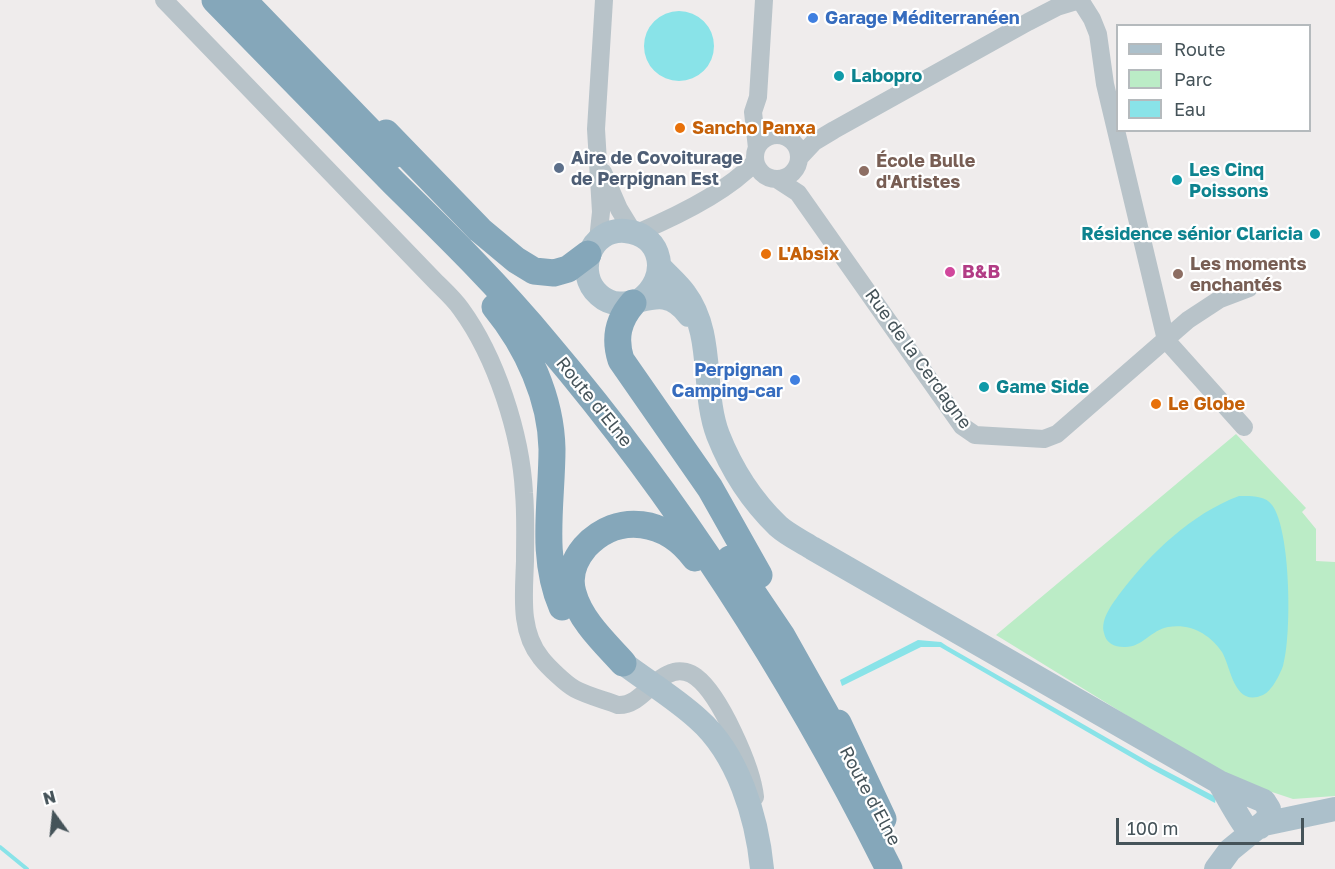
<!DOCTYPE html>
<html>
<head>
<meta charset="utf-8">
<style>
	body { margin:0 }
	#map { position:relative; width:1335px; height:869px; overflow:hidden; background:#efecec; font-family:"Golos Text",sans-serif }
	canvas { display:block }
	.legend { position:absolute; left:1116px; top:24px; width:195px; height:108px; box-sizing:border-box; background:#fff; border:2px solid #b5babd; margin:0; padding:8px 10px; list-style:none; font-size:18px; color:#455359 }
	.legend li { display:flex; align-items:center; gap:12px; height:30px }
	.legend b { width:30px; border:2px solid #b5babd }
	.north { position:absolute; left:24px; top:785px; width:60px; height:60px; -webkit-text-stroke:4px #fff; paint-order:stroke; rotate:345deg; font-size:16px; font-weight:700; line-height:24px; text-align:center; color:#455359 }
	.north::after { content:''; display:block; margin:auto; width:21px; height:27px; background:#455359; clip-path:polygon(50% 0,100% 100%,50% 72%,0 100%) }
	.scale { position:absolute; left:1116px; top:818px; width:188px; height:27px; box-sizing:border-box; border:3px solid #455359; border-top:0; padding-left:8px; font-size:18px; line-height:21px; white-space:nowrap; color:#455359; -webkit-text-stroke:4px #fff; paint-order:stroke }
</style>
</head>
<body>
<div id="map">
<canvas width="1335" height="869"></canvas>
<ul class="legend">
<li><b style="height:8px;background:#acc0cb"></b>Route</li>
<li><b style="height:16px;background:#bbecc6"></b>Parc</li>
<li><b style="height:16px;background:#89e3e8"></b>Eau</li>
</ul>
<div class="north">N</div>
<div class="scale">100 m</div>
</div>
<script>
const c = document.querySelector('canvas').getContext('2d');
c.lineJoin = 'round';
function fillPath(path, color) { c.fillStyle = color; c.fill(path, 'evenodd'); }
function trace(path, color, width, dash) { c.strokeStyle = color; c.lineWidth = width; c.lineCap = dash ? 'butt' : 'round'; c.setLineDash(dash || []); c.stroke(path); }
function write(font, color, halo, rows, align = 'center') {
  c.font = font + ' "Golos Text",sans-serif'; c.lineWidth = 4.5; c.setLineDash([]); c.textBaseline = 'middle'; c.strokeStyle = halo; c.fillStyle = color; for (const [text, x, y, turn = 0] of rows) {
    c.save(); c.translate(x, y); c.rotate((+turn || 0) * Math.PI / 180); c.textAlign = isNaN(turn) ? turn : align; if (halo) c.strokeText(text, 0, 0); c.fillText(text, 0, 0); c.restore();
  }
}
fillPath(new Path2D(`
	M1236,434L1306,508L1302,512L1316,529V561L1335,562V796L1293,799L1245,783L1209,766L996,635Z`), '#bbecc6');
fillPath(new Path2D(`
	M644 46a35 35 0 1 1 70 0a35 35 0 1 1-70 0Z
	M1239,496C1250,496 1265,495 1272,505C1291,530 1292,636 1283,666C1280,674 1272,691 1263,695C1234,708 1231,667 1222,652C1210,634 1190,623 1168,627C1151,630 1142,648 1124,647C1114,647 1106,643 1104,633C1100,619 1113,603 1121,592C1151,553 1191,514 1239,496Z
	M918,640L941,642L947,646L1149,762L1216,797L1215,803L1155,771L940,647H921L842,686L840,680Z`), '#89e3e8');
trace(new Path2D(`
	M0,847L27,869`), '#89e3e8', 4);
trace(new Path2D(`
	M164,0L436,282C444,290 454,299 461,309C496,357 521,434 524,493C526,515 525,539 525,561C524,594 519,631 541,658C548,667 566,684 575,689C588,696 605,700 618,705C641,706 653,677 674,672C681,670 690,672 696,677C720,695 752,767 755,797
	M1080,0L1092,19L1098,34L1105,84L1166,340L1244,427
	M755 157a22 22 0 1 1 44 0a22 22 0 1 1-44 0Z
	M757,148L753,112L758,97L764,0
	M799,158L814,142L834,130L1028,22L1057,7L1080,0
	M603,172L619,209L633,232
	M778,180L798,193L962,426L975,435L1044,439L1057,434L1188,320L1220,299L1249,288
	M637,233C675,217 727,192 755,162
	M598,240L601,212L596,129L604,0`), '#b8c3c9', 18);
trace(new Path2D(`
	M660,267C668,276 678,284 685,294C715,334 701,390 718,435C731,468 752,501 778,526C788,535 801,541 812,548L1219,782L1264,801L1269,809L1268,819L1230,850L1216,869
	M640,300C670,279 664,234 625,231C590,228 574,273 599,295C629,322 658,273 689,315
	M623,663C648,682 675,698 698,719C738,754 757,817 762,869
	M1219,782C1223,789 1242,824 1245,826C1250,829 1255,828 1260,827
	M1264,824L1335,809`), '#acc0cb', 24);
trace(new Path2D(`
	M215,0C275,61 334,122 394,183C447,235 500,287 547,344C682,503 796,683 889,869
	M243,0L393,155
	M386,133L480,230L516,260L534,271L554,273L568,269L588,254
	M633,303C618,320 614,338 621,360L710,488L759,575
	M495,307C527,346 551,398 552,449C552,502 540,556 562,607
	M730,559L782,636L841,741
	M623,663C605,643 580,620 573,593C568,576 574,560 585,547C618,511 667,520 695,558
	M838,723L883,819`), '#85a7ba', 27);
for (const [x, y, r, color] of [
	[813,18,6,"#3f7fe0"],
	[839,76,6,"#0f9aa8"],
	[680,128,6,"#e8710a"],
	[559,168,6,"#5c6f8a"],
	[864,171,6,"#8d6e63"],
	[1177,180,6,"#0f9aa8"],
	[1315,234,6,"#0f9aa8"],
	[766,254,6,"#e8710a"],
	[950,272,6,"#d1479c"],
	[1178,274,6,"#8d6e63"],
	[795,380,6,"#3f7fe0"],
	[984,387,6,"#0f9aa8"],
	[1156,404,6,"#e8710a"]
]) { const dot = new Path2D(); dot.arc(x, y, r, 0, 2 * Math.PI); c.fillStyle = color; c.fill(dot); trace(dot, '#fff', 2); }
write('bold 18px', '#366cbe', '#fff', [
	["Garage Méditerranéen",825,18],
	["Perpignan",783,370,"right"],
	["Camping-car",783,391,"right"]
], 'left');
write('bold 18px', '#0d838f', '#fff', [
	["Labopro",851,76],
	["Les Cinq",1189,170],
	["Poissons",1189,191],
	["Résidence sénior Claricia",1303,234,"right"],
	["Game Side",996,387]
], 'left');
write('bold 18px', '#c56008', '#fff', [
	["Sancho Panxa",692,128],
	["L'Absix",778,254],
	["Le Globe",1168,404]
], 'left');
write('bold 18px', '#4e5e75', '#fff', [
	["Aire de Covoiturage",571,158],
	["de Perpignan Est",571,179]
], 'left');
write('bold 18px', '#785e54', '#fff', [
	["École Bulle",876,161],
	["d'Artistes",876,182],
	["Les moments",1190,264],
	["enchantés",1190,285]
], 'left');
write('bold 18px', '#b23c85', '#fff', [
	["B&B",962,272]
], 'left');
write('18px', '#455359', '#fff', [
	["Rue de la Cerdagne",918,359,54],
	["Route d'Elne",594,402,51],
	["Route d'Elne",870,796,62]
]);
</script>
</body>
</html>
